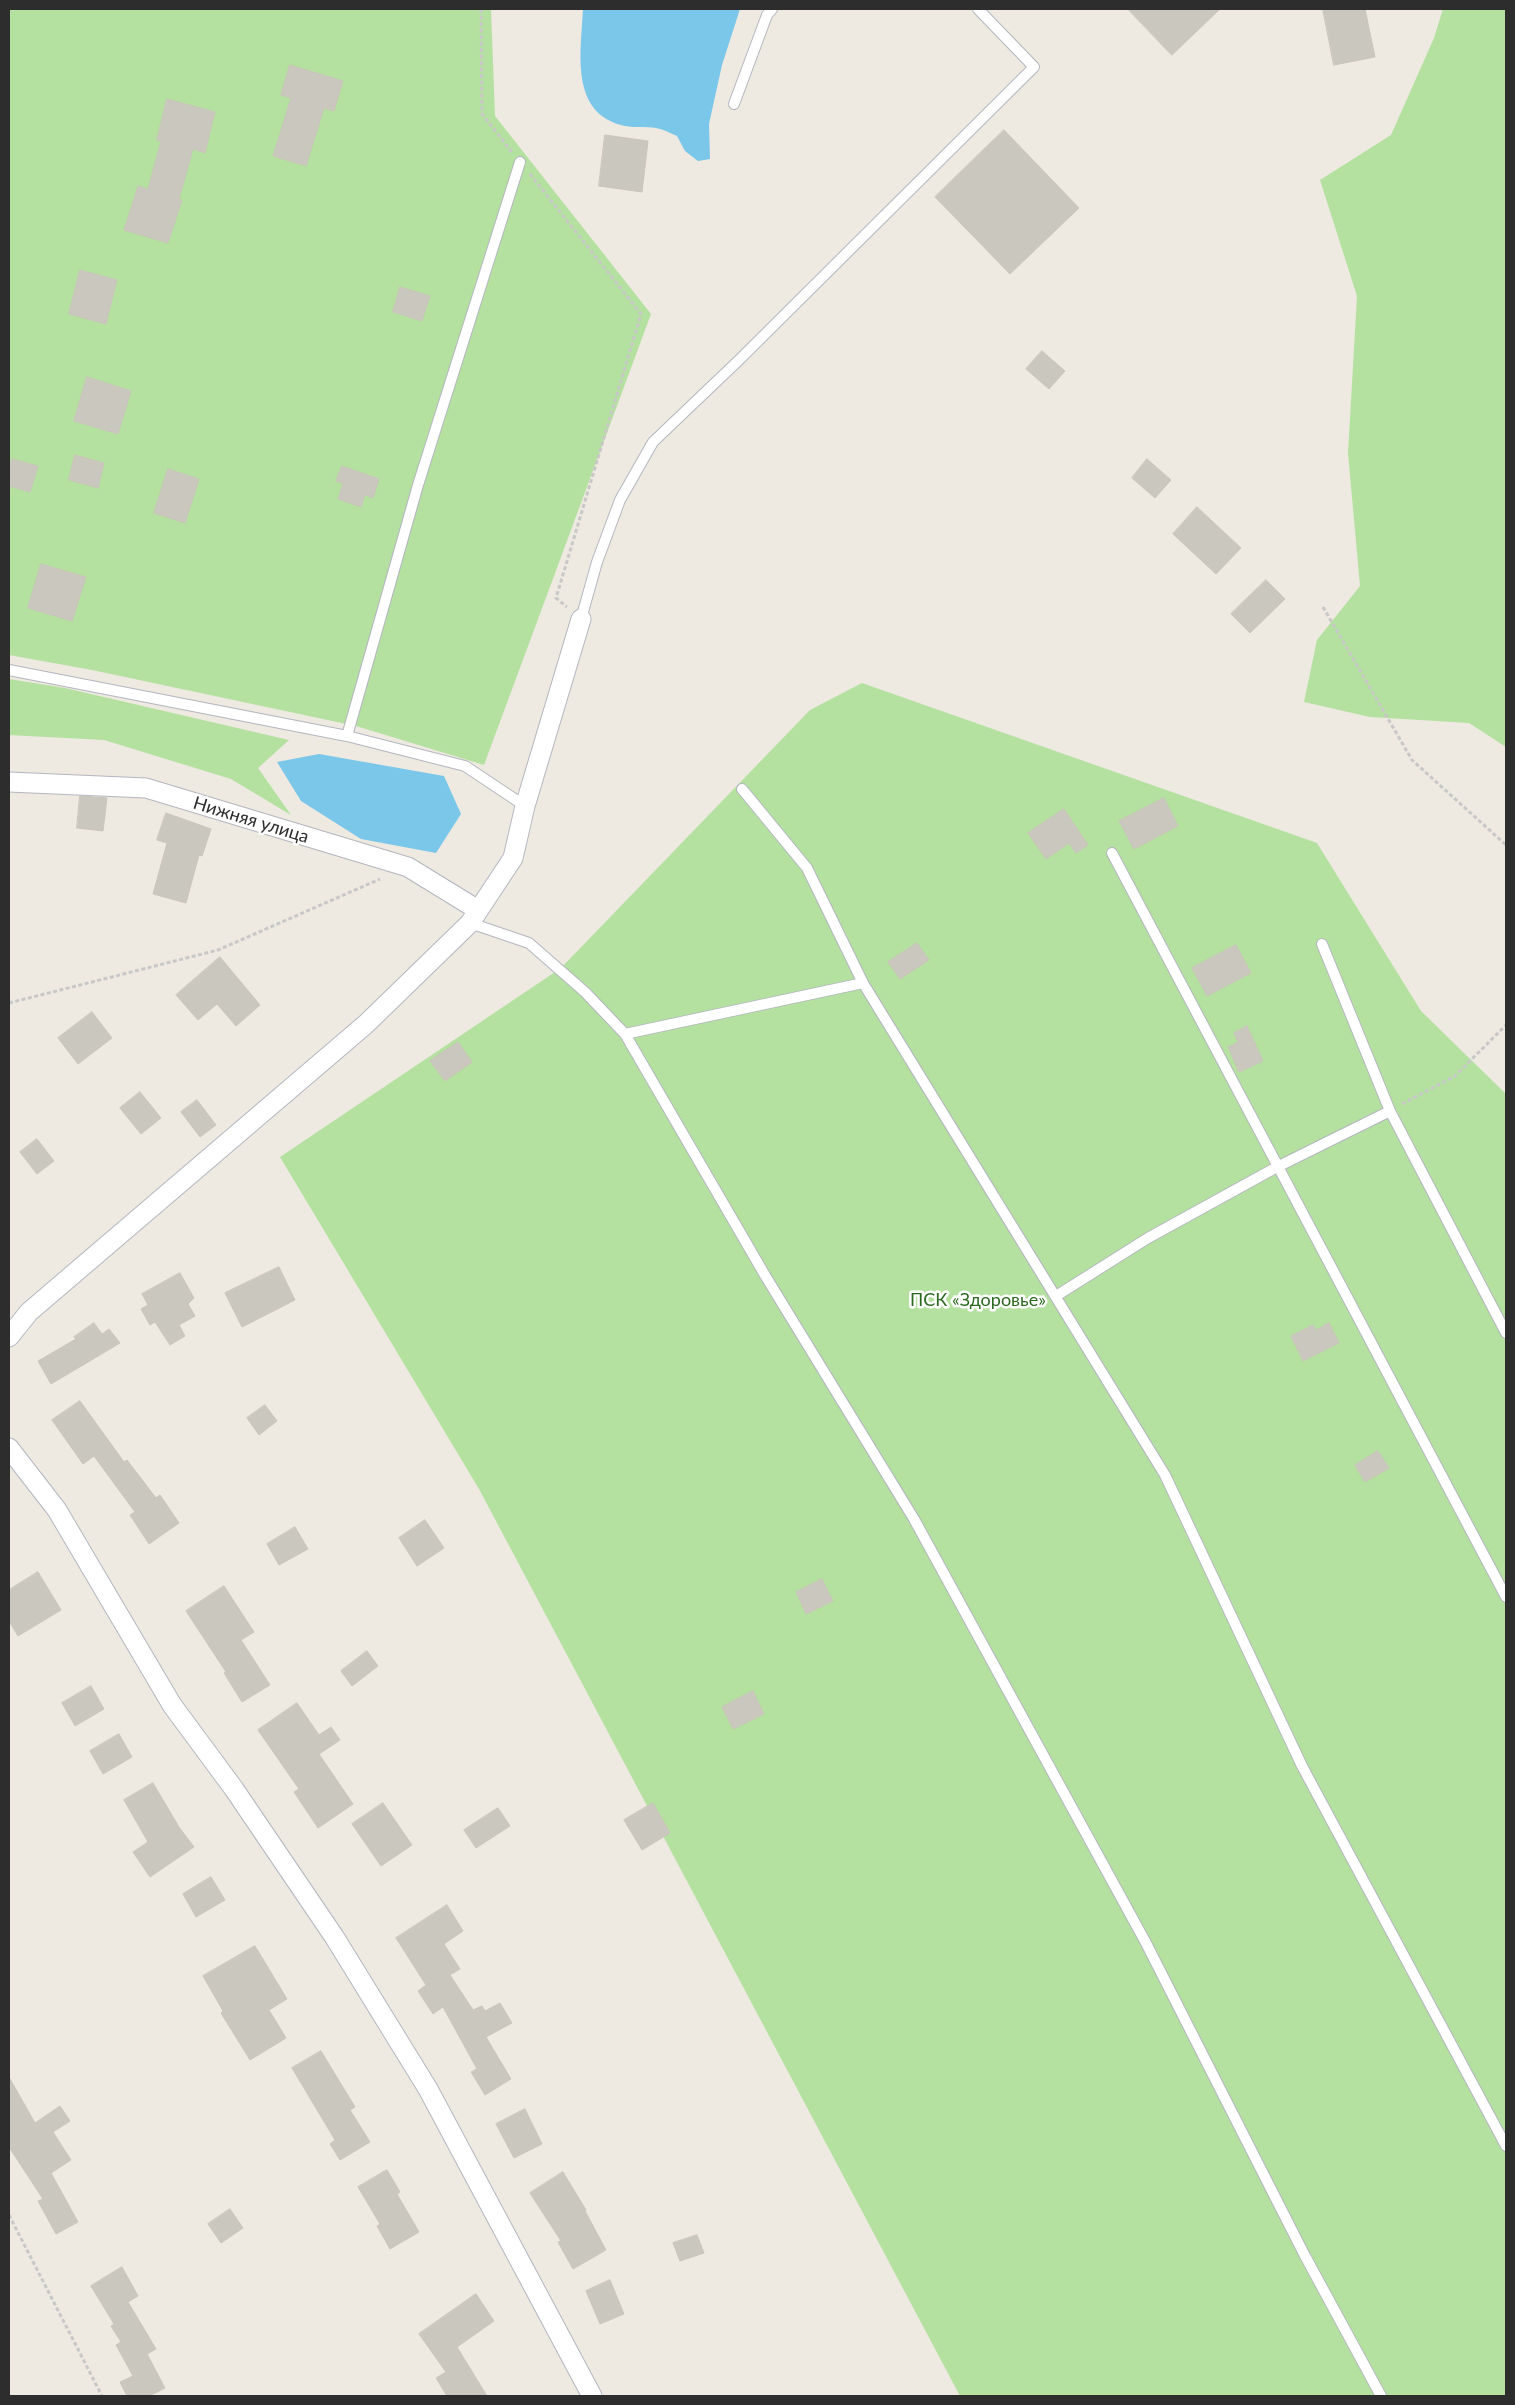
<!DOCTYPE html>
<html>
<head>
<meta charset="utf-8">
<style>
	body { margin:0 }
	#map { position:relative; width:1515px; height:2405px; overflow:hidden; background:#eee9e1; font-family:Lato,sans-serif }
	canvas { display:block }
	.frame { position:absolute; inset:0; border:10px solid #2d2d2d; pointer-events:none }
</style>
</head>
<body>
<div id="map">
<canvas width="1515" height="2405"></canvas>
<div class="frame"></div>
</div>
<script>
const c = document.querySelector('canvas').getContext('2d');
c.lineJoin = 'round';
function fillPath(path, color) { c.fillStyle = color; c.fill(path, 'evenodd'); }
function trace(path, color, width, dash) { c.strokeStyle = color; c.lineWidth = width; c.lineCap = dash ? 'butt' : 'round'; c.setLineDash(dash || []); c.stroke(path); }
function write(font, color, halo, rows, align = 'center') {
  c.font = font + ' Lato,sans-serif'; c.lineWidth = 5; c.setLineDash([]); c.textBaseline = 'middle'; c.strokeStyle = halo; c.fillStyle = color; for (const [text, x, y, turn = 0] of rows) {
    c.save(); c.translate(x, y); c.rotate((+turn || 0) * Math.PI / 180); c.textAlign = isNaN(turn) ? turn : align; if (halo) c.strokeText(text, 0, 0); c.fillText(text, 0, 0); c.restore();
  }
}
fillPath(new Path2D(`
	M9,9H491L495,116L651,314L484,765L356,726L92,670L9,655Z
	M1443,9H1506V747L1469,723L1370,717L1304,702L1317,640L1360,586L1348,453L1357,296L1320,180L1391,135L1434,38Z
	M9,679L65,688L289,740L258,768L291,815L231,779L104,740L9,735Z
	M862,683L1317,843L1421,1011L1506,1094V2396H960L479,1489L280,1157L561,968L810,710Z`), '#b4e1a0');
fillPath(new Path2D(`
	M583,9H740L722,65L709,124L710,159L698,161L685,151L677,136C670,133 663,129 656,128C646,126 635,128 625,126C569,114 581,52 583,9Z
	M319,754L444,776L461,814L436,853L361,839L301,801L277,762Z`), '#7ac7ea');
const building = new Path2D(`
	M1128,9H1220L1172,55Z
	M1323,9H1365L1375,57L1334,65Z
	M290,65L343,81L334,111L324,108L306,166L273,156L291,98L281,95Z
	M167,99L215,112L205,153L193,149L179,199L182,200L168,243L124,230L138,186L148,189L161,141L157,140Z
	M1004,130L1079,208L1010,274L935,197Z
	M605,135L648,141L642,192L599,186Z
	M80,270L117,280L106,324L69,314Z
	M400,287L430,296L422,321L393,312Z
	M1042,351L1065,371L1049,389L1026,369Z
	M87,377L131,391L118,434L74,421Z
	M75,455L104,463L98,488L69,480Z
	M12,459L38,466L30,492L9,486V469Z
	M1147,459L1171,480L1155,498L1132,478Z
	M342,466L379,479L373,498L365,495L361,507L338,499L343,483L336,481Z
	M168,469L199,479L185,523L154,513Z
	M1197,507L1241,548L1216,574L1173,534Z
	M41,564L86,577L72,621L28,608Z
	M1266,580L1285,599L1250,633L1231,614Z
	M80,796L107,798L103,831L77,828Z
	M1164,798L1178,826L1134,849L1119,821Z
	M1064,809L1088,845L1076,853L1069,843L1046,859L1028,833Z
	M166,813L211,829L202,856L199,855L186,903L153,894L167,843L157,840Z
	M917,943L929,960L900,979L888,962Z
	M1236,945L1251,973L1207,996L1192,968Z
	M220,957L260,1005L236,1026L217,1004L198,1020L176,995Z
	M92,1012L112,1038L78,1064L58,1038Z
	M1247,1026L1263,1061L1239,1072L1228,1047L1238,1042L1234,1033Z
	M458,1042L472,1062L445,1081L430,1061Z
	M140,1092L161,1118L141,1134L120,1108Z
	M197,1100L216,1125L200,1137L181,1112Z
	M37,1139L54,1161L37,1174L20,1152Z
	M279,1267L295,1300L242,1327L225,1293Z
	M180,1273L194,1298L188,1304L195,1316L179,1325L185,1336L170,1345L155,1322L150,1325L141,1309L148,1305L142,1294Z
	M94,1323L102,1334L109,1329L120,1343L51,1384L38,1361L76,1339L74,1337Z
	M1329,1323L1339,1343L1303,1361L1291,1336L1313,1325L1316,1330Z
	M80,1401L124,1462L127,1460L156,1498L160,1495L179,1523L149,1544L130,1515L135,1512L94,1456L83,1464L52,1420Z
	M265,1405L277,1421L259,1435L247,1418Z
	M1378,1451L1389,1468L1365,1482L1355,1465Z
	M425,1520L444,1548L417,1566L399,1538Z
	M295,1527L308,1549L279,1565L267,1544Z
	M38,1572L61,1610L18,1636L9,1621V1590Z
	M822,1579L833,1601L806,1614L796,1592Z
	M224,1586L254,1632L241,1640L270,1685L242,1702L224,1673L226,1672L186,1611Z
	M367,1651L378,1666L352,1686L341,1671Z
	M91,1686L104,1709L75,1726L62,1703Z
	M753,1691L764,1714L733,1729L722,1707Z
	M297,1703L319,1735L331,1727L340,1740L319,1754L353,1804L318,1828L294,1792L299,1789L258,1730Z
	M119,1734L132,1757L103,1774L90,1751Z
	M153,1783L179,1827L194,1847L150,1877L133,1852L148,1842L124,1800Z
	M383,1803L412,1845L381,1866L352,1824Z
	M653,1803L670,1833L642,1850L624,1820Z
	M498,1808L510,1826L476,1848L464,1830Z
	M211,1877L225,1900L196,1917L183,1894Z
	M447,1905L463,1931L444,1944L460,1969L450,1975L473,2010L482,2006L485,2011L500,2003L512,2023L486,2037L511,2079L485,2095L471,2072L477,2069L443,2007L433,2014L418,1991L426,1985L396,1938Z
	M255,1946L287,1999L269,2010L286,2038L250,2060L221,2013L223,2011L203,1976Z
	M321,2051L355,2107L350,2110L370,2142L340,2160L330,2144L335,2140L292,2068Z
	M9,2077L35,2123L60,2106L70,2121L53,2132L71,2160L51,2173L78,2222L56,2234L38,2201L43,2199L9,2147Z
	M525,2109L542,2144L514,2158L496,2124Z
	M387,2170L400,2192L397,2194L419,2232L390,2249L377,2226L380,2224L358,2187Z
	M563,2172L586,2210L585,2211L606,2250L573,2269L558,2242L561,2241L530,2193Z
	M230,2209L243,2228L221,2243L208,2224Z
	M697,2235L704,2253L680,2261L673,2243Z
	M122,2267L138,2296L128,2302L156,2349L147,2354L165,2388L149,2396H127L120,2382L133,2376L116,2345L121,2342L111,2326L114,2324L91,2286Z
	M610,2280L624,2314L600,2324L586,2291Z
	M476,2294L494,2321L457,2347L487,2396H447L436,2378L446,2372L419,2334Z`);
fillPath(building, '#cac7bf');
trace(building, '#cac5ba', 1);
const service = new Path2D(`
	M734,104L767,15L772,9
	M581,619L597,562L620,500L653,442L738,361L1034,67L978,9
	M9,670L347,736L465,766L525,806
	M347,736L418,485L520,162
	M742,789L807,868L863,983
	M1112,853L1506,1597
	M470,923L529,943L585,992L625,1034L766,1277L914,1519L1146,1943L1304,2254L1381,2396
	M1322,944L1390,1111L1506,1333
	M625,1034L863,983L1165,1475L1302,1766L1506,2146
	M1056,1296L1148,1238L1277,1167L1390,1111`);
const minor = new Path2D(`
	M9,782L146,788L408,867L478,910
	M9,1337L29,1312L366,1024L470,923L513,858L525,806L581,619
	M9,1448L57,1510L172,1705L234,1789L335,1938L428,2089L592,2396`);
trace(service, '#b4b6c0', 12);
trace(minor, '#b4b6c0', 21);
trace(new Path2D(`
	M481,9L482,114L512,152
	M530,174L641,314L556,598L567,607
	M1323,607L1412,760L1506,845
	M9,1003L218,950L380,879
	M1402,1104L1455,1076L1506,1025
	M9,2215L102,2396`), '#c8c8c8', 3, [4, 2.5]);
trace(service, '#fff', 10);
trace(minor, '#fff', 19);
write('18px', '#2d2d2d', '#fff', [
	["Нижняя улица",251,820,17]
]);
write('18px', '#2b691f', '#fff', [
	["ПСК «Здоровье»",978,1300]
]);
</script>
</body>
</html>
